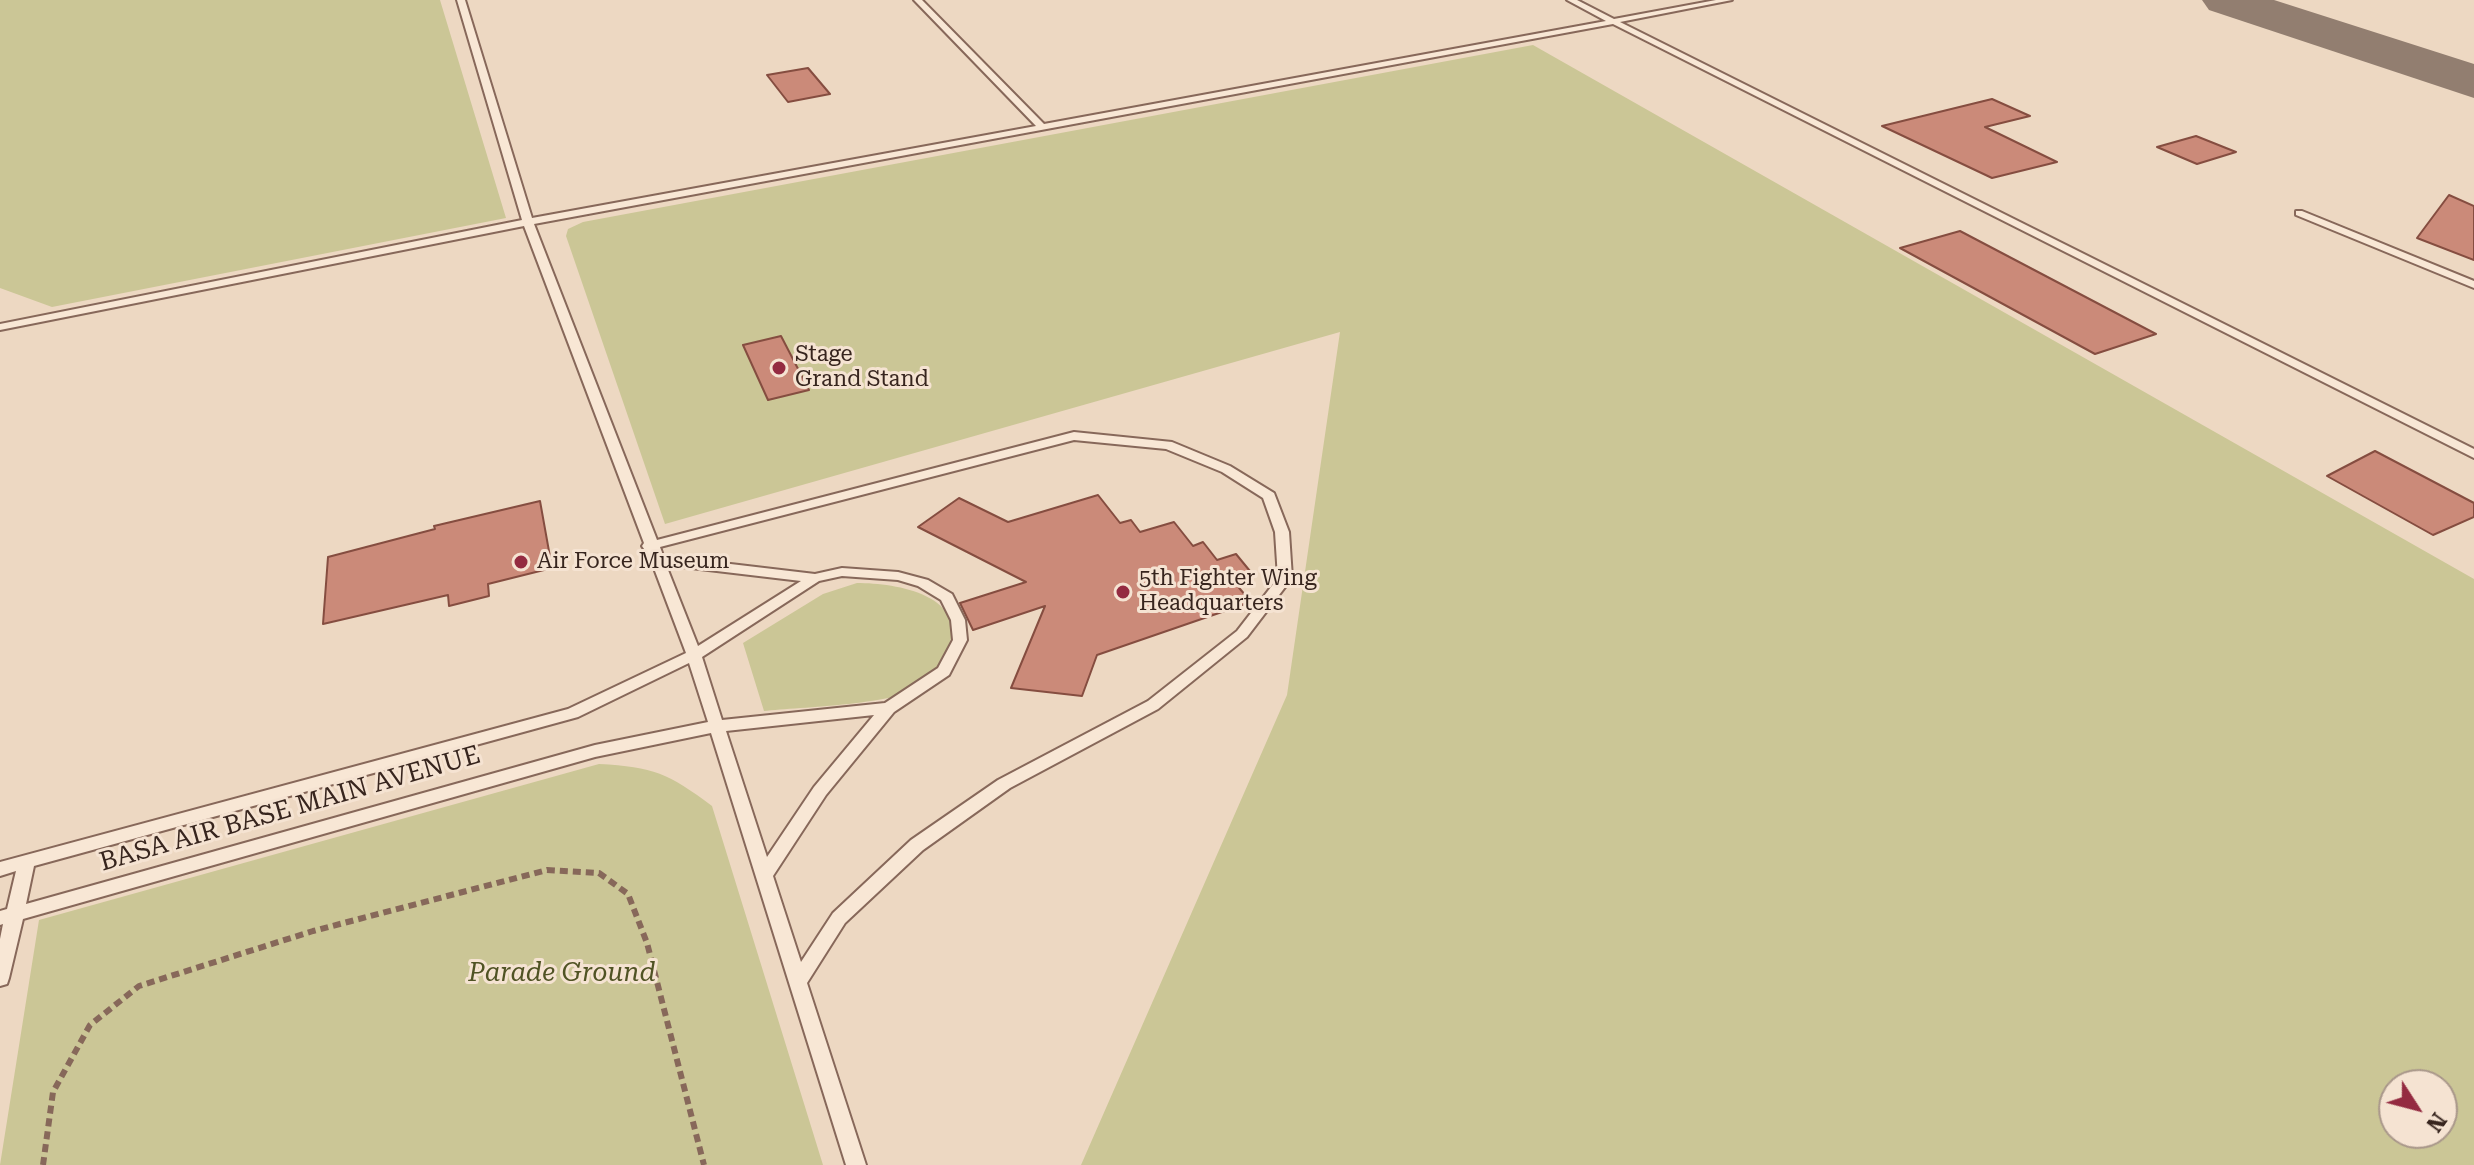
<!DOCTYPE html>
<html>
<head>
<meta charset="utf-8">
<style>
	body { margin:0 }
	#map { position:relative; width:2474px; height:1165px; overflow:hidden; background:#edd8c2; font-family:"Roboto Serif",serif }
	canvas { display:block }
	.north { position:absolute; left:2378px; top:1069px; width:80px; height:80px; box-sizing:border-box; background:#f5e3d2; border:2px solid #a9978a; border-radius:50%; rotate:126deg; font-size:22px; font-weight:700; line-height:32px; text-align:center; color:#37251e }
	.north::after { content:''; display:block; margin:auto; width:28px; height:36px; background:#942b41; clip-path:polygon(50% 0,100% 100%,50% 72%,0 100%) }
</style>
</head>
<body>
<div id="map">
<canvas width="2474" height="1165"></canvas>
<div class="north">N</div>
</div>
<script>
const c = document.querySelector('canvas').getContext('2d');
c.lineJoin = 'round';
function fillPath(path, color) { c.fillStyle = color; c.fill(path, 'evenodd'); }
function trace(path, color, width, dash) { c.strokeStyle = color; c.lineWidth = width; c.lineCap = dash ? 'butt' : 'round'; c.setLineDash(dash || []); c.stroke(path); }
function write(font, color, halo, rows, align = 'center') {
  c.font = font + ' "Roboto Serif",serif'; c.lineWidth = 6; c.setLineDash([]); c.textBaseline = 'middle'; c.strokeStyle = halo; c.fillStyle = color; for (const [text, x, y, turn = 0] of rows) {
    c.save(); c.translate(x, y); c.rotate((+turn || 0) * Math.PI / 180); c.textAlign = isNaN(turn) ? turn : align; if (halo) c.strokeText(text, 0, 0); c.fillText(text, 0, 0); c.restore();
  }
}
fillPath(new Path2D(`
	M0,0H440L506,218L52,307L0,288Z
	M1533,45L2474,579V1165H1081L1287,695L1340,332L665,524L566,236L568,229L583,222ZM2394,1085H2442V1133H2394Z
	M857,583C896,583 974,595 946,654C941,664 935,676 926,684C901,705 799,707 764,711L743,643L823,594Z
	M599,764C654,767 668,773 712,806L823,1165H0L39,920Z`), '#cbc696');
fillPath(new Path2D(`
	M2202,0H2274L2474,64V98L2209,10Z`), '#927e70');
const building = new Path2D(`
	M808,68L830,94L788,102L767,75Z
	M1992,99L2030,116L1985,127L2057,162L1992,178L1882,126Z
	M2196,136L2236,152L2197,164L2157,147Z
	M2449,195L2474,206V260L2417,238Z
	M1960,231L2156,334L2095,354L1900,248Z
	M781,336L809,390L768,400L743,345Z
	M2375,451L2474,503V517L2433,535L2327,476Z
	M1098,495L1120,523L1131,520L1140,532L1174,522L1193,546L1203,542L1217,560L1236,554L1254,576L1235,583L1251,602L1097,655L1082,696L1011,688L1045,606L973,630L960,603L1026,582L918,527L959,498L1008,522Z
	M540,501L552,568L488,584L489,596L449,606L448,595L323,624L328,557L435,529L434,526Z`);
fillPath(building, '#cb8a79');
trace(building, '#854d40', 2);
const service = new Path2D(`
	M457,0H465L532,218L1036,126L914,0H922L1044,124L1606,21L1567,0H1577L1614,19L1716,0H1732L1620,22L2474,449V458L1613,24L534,224L657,540L1074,432L1172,442L1230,466L1274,493L1289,532L1292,578L1247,637L1158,709L1010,788L923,850L845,923L807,983L866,1165H846L711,733L595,757L23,919L9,978L7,984L0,986V939L3,924L0,925V911L7,909L16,871L0,876V862L568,709L686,653L652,563L647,559L649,556L642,546L644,543L524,226L0,330V324L522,220ZM1074,440L1166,449L1222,472L1263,498L1275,532L1278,578L1237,631L1148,701L998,780L911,840L833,913L801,962L773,876L826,795L894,712L949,675L967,640L965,620L952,594L928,580L898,572L842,568L815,574L663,556L660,547ZM666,565L801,581L698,646ZM842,576L898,580L918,586L941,600L951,620L953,640L938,668L885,703L722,720L702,657L819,581ZM689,663L708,722L595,745L26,904L34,866L578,717ZM874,715L814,787L767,857L726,731Z
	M2296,211H2302L2474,281V288L2296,215Z`);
trace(service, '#87685a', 4);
trace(new Path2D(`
	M43,1165L53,1092L90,1025L139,986L313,931L547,870L599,873L628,894L647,943L704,1165`), '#87685a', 6, [8, 5]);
fillPath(service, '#f8e7d5');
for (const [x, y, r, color] of [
	[779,368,8,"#942b41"],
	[521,562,8,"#942b41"],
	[1123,592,8,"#942b41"]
]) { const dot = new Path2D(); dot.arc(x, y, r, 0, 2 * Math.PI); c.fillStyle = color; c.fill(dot); trace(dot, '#f5e3d2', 3); }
write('22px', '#37251e', '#f5e3d2', [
	["Stage",795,355],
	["Grand Stand",795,380],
	["Air Force Museum",537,562],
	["5th Fighter Wing",1139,579],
	["Headquarters",1139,604]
], 'left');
write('26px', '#37251e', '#f5e3d2', [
	["BASA AIR BASE MAIN AVENUE",290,809,-16]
]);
write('italic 26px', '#505324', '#f5e3d2', [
	["Parade Ground",562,973]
]);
</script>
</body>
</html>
